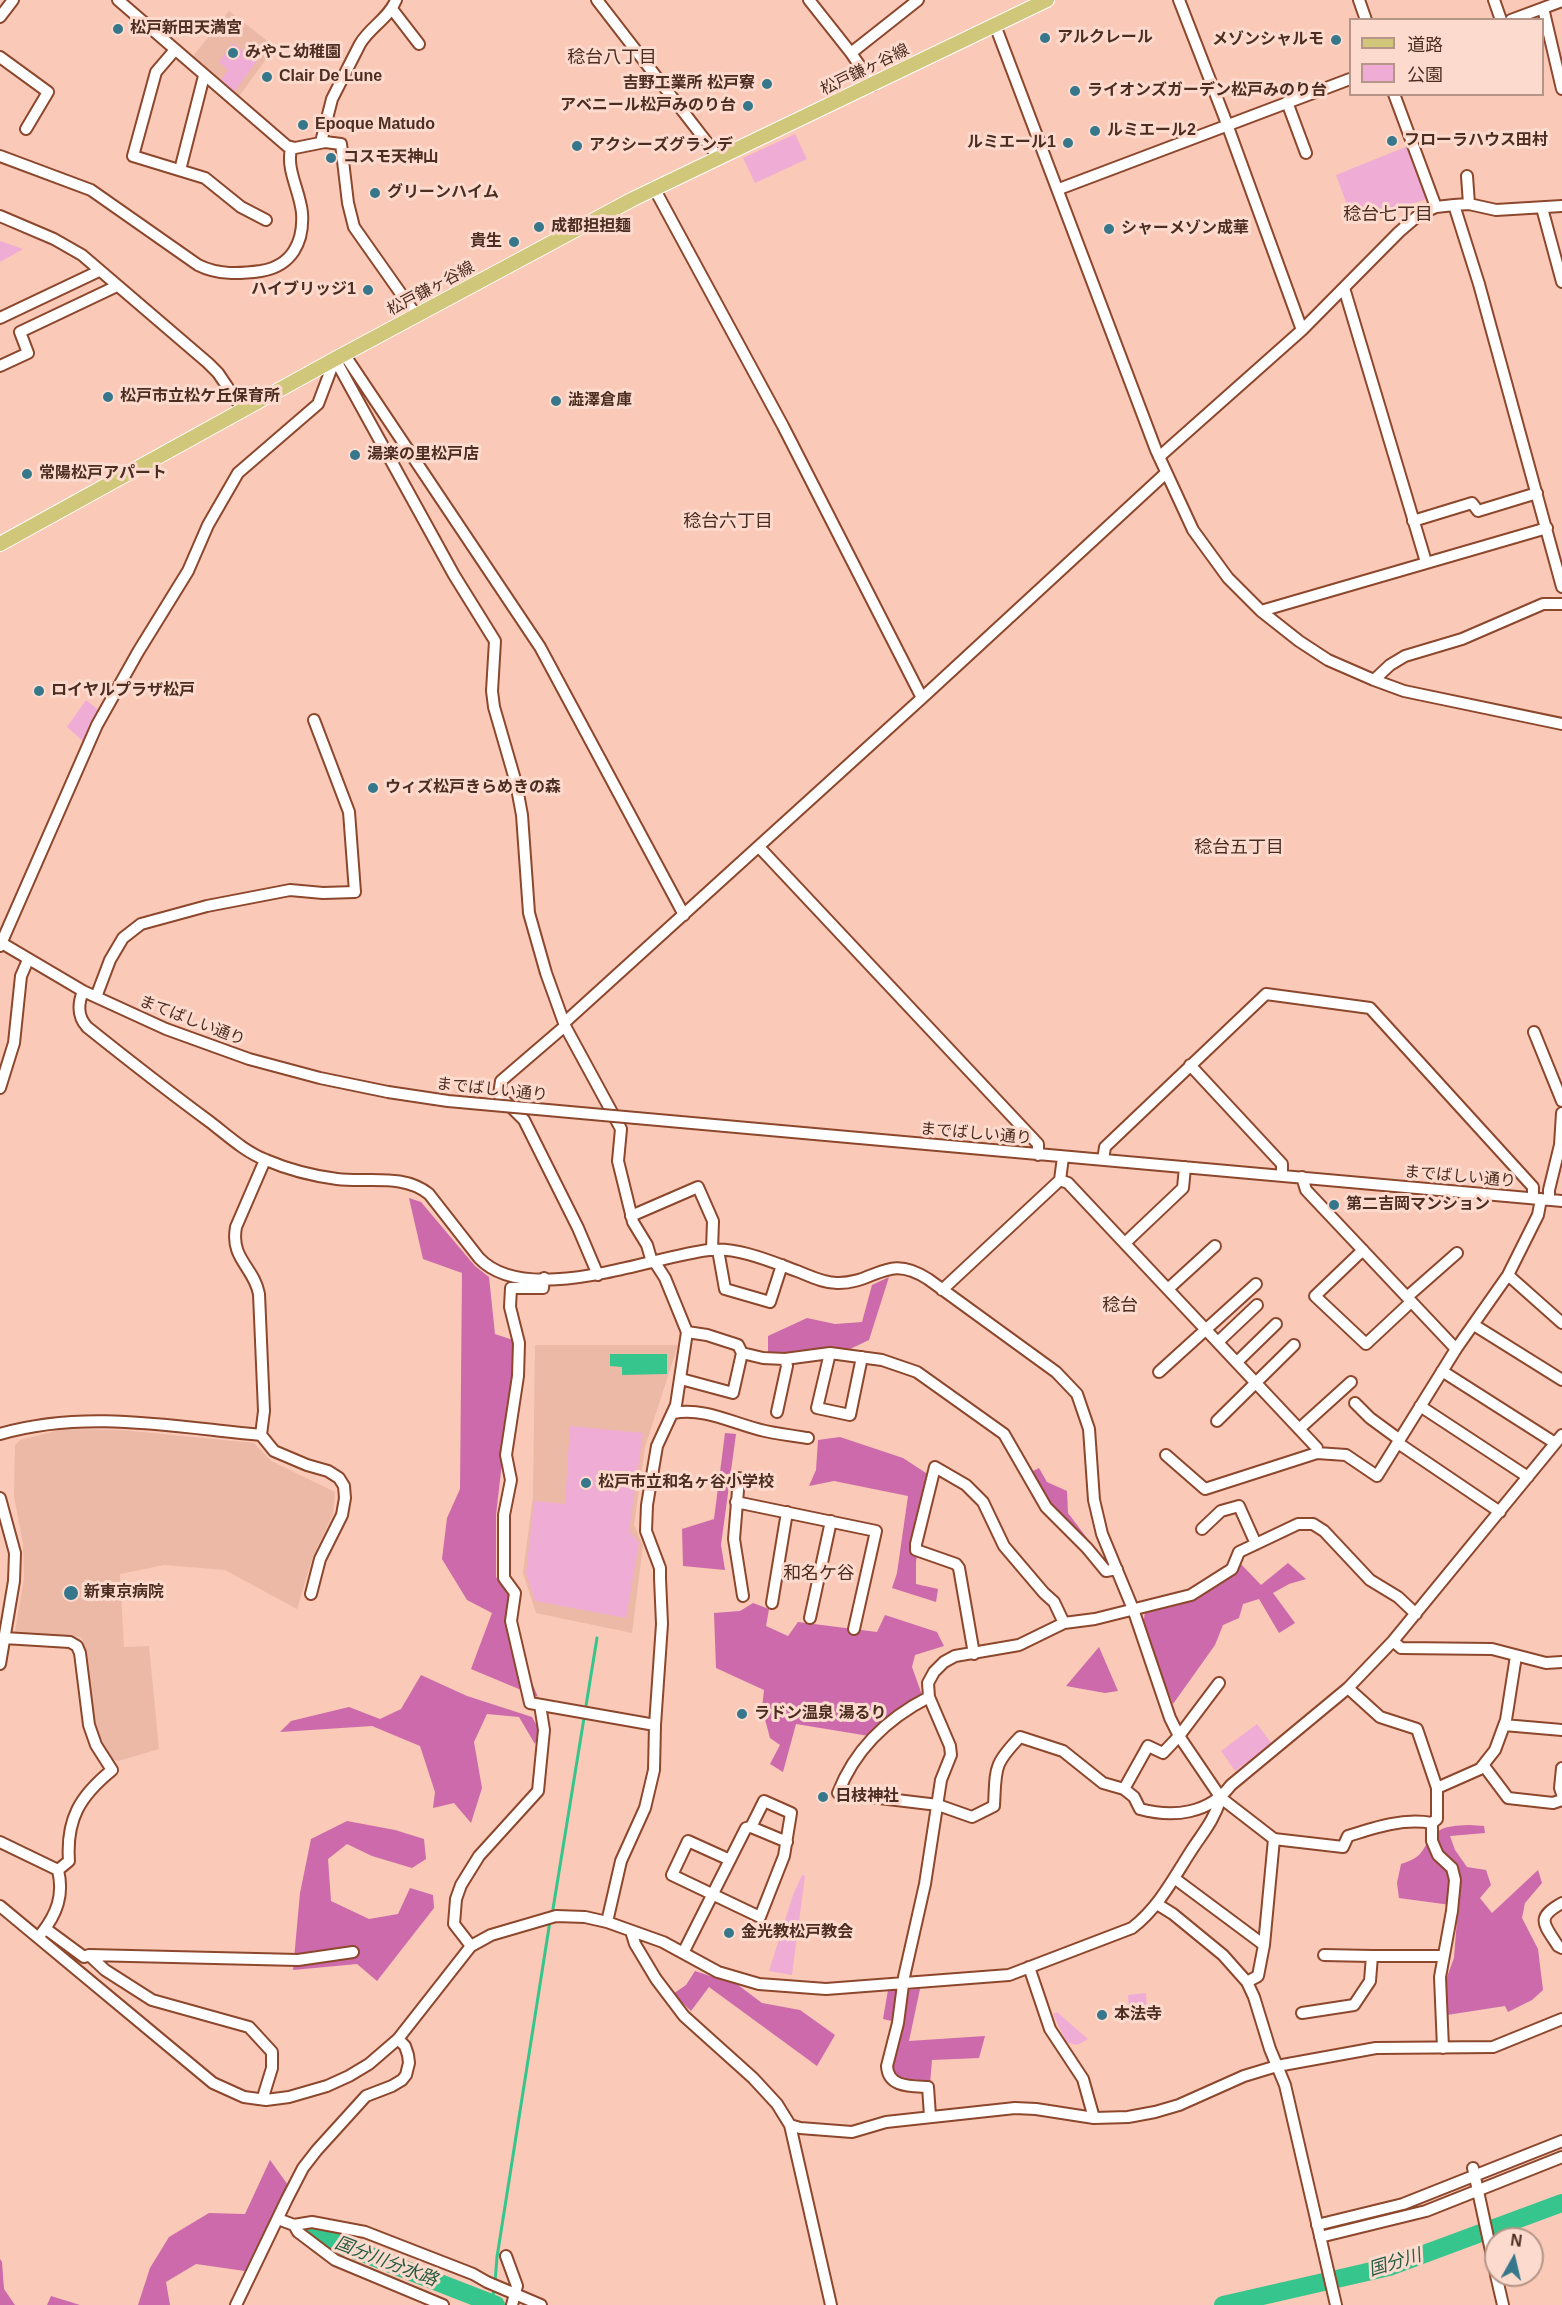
<!DOCTYPE html>
<html>
<head>
<meta charset="utf-8">
<style>
	body { margin:0 }
	#map { position:relative; width:1562px; height:2305px; overflow:hidden; background:#fac9b7; font-family:Arial,"Noto Sans JP",sans-serif }
	canvas { display:block }
	.legend { position:absolute; left:1349px; top:18px; width:195px; height:78px; box-sizing:border-box; background:#fcdbce; border:2px solid #b69589; margin:0; padding:8px 10px; list-style:none; font-size:18px; color:#4c2d21 }
	.legend li { display:flex; align-items:center; gap:12px; height:30px }
	.legend b { width:30px; border:2px solid #b69589 }
	.north { position:absolute; left:1484px; top:2227px; width:60px; height:60px; box-sizing:border-box; background:#fcdbce; border:2px solid #b69589; border-radius:50%; rotate:8deg; font-size:16px; font-weight:700; line-height:24px; text-align:center; color:#4c2d21 }
	.north::after { content:''; display:block; margin:auto; width:21px; height:27px; background:#37778b; clip-path:polygon(50% 0,100% 100%,50% 72%,0 100%) }
</style>
</head>
<body>
<div id="map">
<canvas width="1562" height="2305"></canvas>
<ul class="legend">
<li><b style="height:8px;background:#d0c77a"></b>道路</li>
<li><b style="height:16px;background:#efadd6"></b>公園</li>
</ul>
<div class="north">N</div>
</div>
<script>
const c = document.querySelector('canvas').getContext('2d');
c.lineJoin = 'round';
function fillPath(path, color) { c.fillStyle = color; c.fill(path, 'evenodd'); }
function trace(path, color, width, dash) { c.strokeStyle = color; c.lineWidth = width; c.lineCap = dash ? 'butt' : 'round'; c.setLineDash(dash || []); c.stroke(path); }
function write(font, color, halo, rows, align = 'center') {
  c.font = font + ' Arial,"Noto Sans JP",sans-serif'; c.lineWidth = 6; c.setLineDash([]); c.textBaseline = 'middle'; c.strokeStyle = halo; c.fillStyle = color; for (const [text, x, y, turn = 0] of rows) {
    c.save(); c.translate(x, y); c.rotate((+turn || 0) * Math.PI / 180); c.textAlign = isNaN(turn) ? turn : align; if (halo) c.strokeText(text, 0, 0); c.fillText(text, 0, 0); c.restore();
  }
}
fillPath(new Path2D(`
	M229,11L275,47L237,99L190,60Z
	M535,1345H678L645,1447L634,1525L643,1545L632,1633L536,1613L523,1573L533,1496Z
	M63,1429L122,1430L254,1443L271,1461L335,1492L333,1514L313,1556L297,1609L225,1570L164,1565L120,1574L124,1647L149,1646L159,1749L118,1761L110,1759L91,1721L83,1640L80,1637L17,1634L15,1632L24,1578L23,1543L14,1497L15,1445L20,1440Z`), '#ecb9a6');
fillPath(new Path2D(`
	M233,43L257,61L234,92L220,81L228,70L219,62Z
	M795,134L807,159L755,183L743,158Z
	M1408,146L1429,198L1354,224L1336,175Z
	M0,241L23,249L0,262Z
	M86,700L100,711L85,743L67,727Z
	M570,1426L643,1433L629,1531L639,1543L626,1618L535,1601L526,1573L534,1501L565,1504Z
	M1257,1724L1272,1744L1235,1771L1221,1751Z
	M802,1875L805,1876L792,1975L769,1971L793,1895Z
	M1146,1993L1147,2011L1129,2013L1128,1995Z
	M1057,2012L1088,2039L1077,2045L1066,2042L1053,2014Z`), '#efadd6');
fillPath(new Path2D(`
	M409,1198L421,1202L475,1266L489,1277L495,1334L516,1341L496,1515V1577L513,1601L507,1623L538,1697L471,1669L492,1613L467,1600L442,1559L447,1518L460,1489L462,1273L423,1259Z
	M889,1277L869,1340L850,1349L819,1348L787,1353H768V1336L807,1318L835,1324L862,1322L872,1285Z
	M725,1433L736,1434L721,1545L725,1570L683,1566L682,1529L714,1519Z
	M840,1437L903,1458L929,1475L916,1562V1584L938,1589L936,1602L892,1588L897,1573L908,1496L834,1481L809,1486L816,1470L818,1440Z
	M1039,1468L1047,1482L1067,1491L1068,1513L1099,1554L1096,1555L1049,1505L1031,1472Z
	M1239,1562L1261,1585L1288,1563L1306,1579L1289,1584L1273,1593L1295,1623L1279,1633L1259,1599L1243,1604L1239,1618L1223,1625L1215,1645L1173,1704L1143,1627L1145,1611L1226,1581Z
	M753,1603L769,1609L766,1626L788,1636L798,1622L877,1632L885,1615L937,1632L944,1646L915,1655L912,1667L922,1695L908,1702L869,1736L796,1724L783,1772L770,1764L780,1745L770,1738L762,1708L764,1690L716,1668L714,1613L740,1611Z
	M1099,1647L1118,1691L1105,1693L1066,1686Z
	M421,1675L467,1696L532,1717L540,1731L535,1744L519,1717L487,1714L474,1742L482,1788L471,1823L454,1803L433,1808L435,1792L420,1746L372,1726L280,1732L291,1721L349,1707L380,1719L401,1709Z
	M347,1821L395,1830L424,1839L426,1859L412,1868L372,1856L347,1844L328,1859L331,1901L369,1919L398,1914L410,1888L433,1895L434,1908L377,1981L357,1964L293,1970L300,1893L311,1839Z
	M1469,1825L1484,1826L1485,1833L1450,1836L1455,1850L1467,1867L1486,1870L1491,1885L1480,1898L1492,1913L1538,1870L1542,1883L1525,1903L1522,1918L1538,1949L1543,1990L1532,2000L1508,2012L1505,2006L1447,2015L1444,1985L1454,1958L1458,1906L1399,1898L1397,1883L1401,1864C1427,1856 1419,1849 1436,1833C1444,1825 1458,1826 1469,1825Z
	M695,1971L738,1985L762,2003L800,2010L835,2035L817,2066L709,1987L691,2011L673,1994L686,1985Z
	M920,1989L909,2041L985,2036L979,2058L932,2060L930,2084L901,2082L889,2070L900,2023L883,2019L888,1990Z
	M270,2160L288,2185L245,2271L196,2264L166,2282L170,2305H138L150,2268L169,2237L209,2213L245,2214Z
	M0,2259L2,2262L4,2289L15,2305H0Z
	M51,2296L80,2305H47Z`), '#cc6aab');
fillPath(new Path2D(`
	M610,1354H667V1374L622,1375V1367L610,1366Z`), '#36c58c');
trace(new Path2D(`
	M552,1915L597,1638
	M495,2282L497,2257L550,1921
	M492,2305L494,2289`), '#36c58c', 3);
trace(new Path2D(`
	M309,2232L496,2305
	M1223,2305L1389,2267L1562,2203`), '#36c58c', 18);
const minor = new Path2D(`
	M118,0L287,146L295,148L325,142L341,144L348,203L354,227L416,315
	M597,0L719,158
	M809,0L851,53L873,85
	M1179,0L1224,116L1302,330
	M1359,0L1366,20
	M1494,0L1501,20
	M1543,8L1562,89
	M392,9L419,44
	M0,17L13,0
	M1511,20L1562,1
	M995,25L1156,450L1193,530L1228,578L1261,611L1299,641L1328,660L1374,680L1404,691L1562,724
	M174,51L156,72L133,156L205,178L241,207L266,220
	M851,53L918,0
	M0,57L48,92L26,129
	M1394,94L1436,207
	M1287,102L1306,153
	M321,142L332,99L360,44C370,27 389,18 396,0
	M0,156L91,190L198,265C218,275 239,274 261,271C292,266 304,242 302,213C300,191 286,170 291,149
	M180,170L204,76
	M1467,176L1469,204
	M654,188L783,426L922,698
	M1059,189L1350,79
	M1454,205L1479,284L1562,587
	M1542,208L1562,282
	M0,216L54,239L82,255L208,363L218,373L243,410
	M1344,288L1426,562
	M0,318L99,271
	M344,354L540,647L684,915
	M335,359L454,575L495,641L492,691L494,707L516,783L522,815L529,913L546,973L564,1023
	M0,366L28,353L20,332L117,286
	M1159,457L1302,330L1399,232L1420,214L1436,207L1454,205L1469,204L1496,210L1562,206
	M1413,521L1472,503L1478,511L1537,493
	M1261,611L1547,528
	M1374,680L1390,665L1405,656L1462,639L1543,604H1562
	M759,847L1038,1144V1155
	M0,942L83,991L166,1029L249,1059L320,1078L388,1092
	M0,946L97,725L138,652L188,571L208,525L238,473L318,404L335,359
	M83,991C78,1004 77,1016 87,1027C127,1059 168,1091 210,1122C227,1135 245,1152 266,1160C287,1169 314,1176 337,1179C368,1183 403,1173 429,1194L479,1258C526,1308 650,1257 709,1250C738,1247 770,1261 797,1271C810,1276 823,1283 837,1283C875,1284 887,1252 928,1279L1056,1372L1077,1394L1089,1429L1094,1500L1102,1534L1133,1609L1170,1718L1179,1736L1221,1798L1274,1839L1343,1847L1348,1836C1376,1827 1403,1818 1432,1823L1437,1819V1788L1480,1769L1495,1750L1506,1720L1516,1656
	M96,997L110,960L123,938L141,924L207,906L290,890L323,893L355,892L349,812L314,720
	M565,1026L621,1129L618,1161L633,1222L647,1245L652,1262
	M1534,1032L1562,1101
	M1190,1065L1282,1164V1175
	M0,1088L14,1043L21,976L28,960
	M636,1118L1562,1201
	M1063,1157L1060,1180L1068,1183L1317,1448V1453L1346,1455L1377,1476L1456,1349L1508,1275L1538,1215L1541,1199
	M1103,1160L1105,1147L1266,994L1370,1008L1533,1187V1198
	M1302,1177L1306,1190L1456,1349
	M1549,1199V1190L1560,1145L1562,1113
	M631,1216L698,1187L713,1221L712,1250
	M1125,1243L1183,1188L1185,1167
	M718,1250L725,1289L770,1302L782,1265
	M1363,1250L1315,1296L1366,1344L1411,1302
	M598,1275L578,1228L524,1120L499,1095L501,1081L565,1026L564,1023L922,698L1166,473
	M1508,1275L1562,1323
	M544,1278L543,1288H511L510,1307L519,1343L518,1376L506,1455L511,1480L504,1515V1578L515,1593L511,1621L530,1703L655,1725
	M1168,1289L1215,1246
	M942,1290L1060,1180
	M1407,1297L1457,1253
	M1474,1325L1562,1380
	M687,1332L707,1335L738,1345L742,1353L763,1358L785,1359L830,1353L882,1360L917,1372L1004,1434L1046,1507L1087,1548L1106,1571L1117,1569
	M1218,1342L1257,1305
	M830,1353L817,1408L850,1415L862,1357
	M1237,1362L1276,1324
	M1442,1371L1555,1443
	M1159,1372L1256,1284
	M681,1379L733,1393L742,1353
	M1355,1403L1370,1418L1400,1440
	M1420,1406L1528,1477
	M777,1412L787,1366L785,1359
	M673,1413C706,1407 733,1424 765,1431C779,1434 794,1436 808,1438
	M1217,1421L1294,1345
	M1299,1429L1351,1382
	M0,1434C85,1409 174,1427 261,1435L264,1411L259,1294C254,1267 230,1259 236,1227L265,1160
	M261,1435L274,1451L307,1465L328,1471L339,1478L344,1486L345,1498L342,1515L320,1559L311,1594
	M1398,1443L1500,1512
	M1166,1455L1205,1489L1317,1453
	M739,1478L734,1539L743,1596
	M0,1498L15,1553L14,1581L0,1664
	M736,1502L876,1531L854,1629
	M1202,1529L1221,1511L1239,1506L1256,1544
	M772,1603L787,1512
	M810,1618L831,1521
	M4,1638L70,1642L77,1646L80,1653L89,1725L96,1745L112,1770C80,1796 66,1819 69,1861L58,1870
	M1393,1641L1401,1648L1492,1649L1546,1663L1562,1662
	M974,1654L959,1568L956,1564L916,1550V1544L935,1467L966,1485L983,1502L1004,1546L1044,1593L1054,1602L1064,1623
	M1348,1688L1380,1717L1417,1729L1437,1788
	M929,1697C888,1718 855,1749 838,1793L938,1805L972,1817L994,1806C996,1768 993,1765 1020,1737L1063,1751L1103,1783L1124,1789L1134,1797L1140,1809C1173,1818 1209,1814 1231,1785L1348,1688L1393,1641L1562,1435
	M1504,1725L1562,1730
	M1484,1766L1508,1798L1553,1803L1562,1800
	M1562,1768L1560,1788L1562,1794
	M1124,1789L1148,1746L1163,1753L1179,1736L1219,1683
	M1432,1823V1841L1438,1855L1452,1868L1455,1880L1452,1911L1440,1977L1443,2048
	M751,1827L787,1842
	M0,1842L58,1870C64,1895 57,1914 41,1934
	M1174,1878L1264,1945
	M1562,1903C1535,1918 1544,1924 1558,1946L1562,1948
	M1157,1904L1173,1914L1223,1955L1247,1982L1254,1997L1270,2049L1285,2085L1336,2305
	M0,1906L213,2083L244,2097L266,2100L289,2097L327,2086L349,2076L369,2064L398,2039L471,1946L491,1935L556,1916L585,1917L607,1922L663,1942L718,1972L759,1984L826,1989L1009,1975L1132,1928C1159,1907 1173,1879 1191,1851C1204,1831 1213,1822 1221,1798
	M607,1922L621,1861L645,1808L654,1770L655,1725L662,1624L660,1578V1568L646,1531L647,1505L657,1446L676,1405L687,1332L665,1278L654,1261
	M46,1929L84,1957L89,1955L105,1970L152,2000L249,2027L272,2052V2068L264,2094L266,2100
	M631,1931L635,1944L656,1979L684,2016L753,2078L777,2104L790,2125L800,2128L852,2132L886,2122L1015,2108L1036,2109L1094,2118L1128,2117L1155,2112L1179,2105L1244,2076L1277,2066L1376,2048L1493,2047L1562,2019
	M471,1946L454,1924L456,1899L461,1885L479,1856L538,1791L544,1730L540,1705
	M683,1953C704,1912 725,1870 746,1828L751,1827L764,1801L791,1813L784,1856L760,1917L672,1875L688,1841L730,1860
	M89,1955L298,1960L353,1952
	M1372,1956H1443
	M1029,1967L1050,2029L1083,2079L1094,2118
	M1247,1982L1258,1976L1264,1945L1274,1839
	M1302,2013L1354,2005L1370,1981L1372,1956L1324,1955
	M930,2116L928,2087C912,2086 888,2088 887,2066L898,2023L904,1977L925,1884L941,1780L951,1755L950,1746L929,1697L928,1683L934,1672L944,1662L955,1656L1019,1645L1064,1623L1095,1619L1191,1595L1232,1569L1239,1552L1298,1524H1313L1324,1531L1370,1580L1398,1597L1416,1614
	M790,2125L831,2305
	M1473,2168L1496,2274
	M278,2219L294,2225L312,2222L365,2232L473,2274L487,2282L541,2305
	M294,2225L298,2232L335,2260L443,2305
	M1317,2225L1403,2204L1562,2141
	M1320,2237L1426,2211L1562,2157
	M506,2256L517,2286L512,2305
	M1496,2275L1503,2305
	M236,2305L287,2199L303,2168L317,2150L366,2096L392,2086L402,2080L406,2075L409,2063L408,2055L405,2046L398,2039`);
const major = new Path2D(`
	M0,544L335,359L633,199L1047,0`);
trace(minor, '#8c472c', 14);
trace(major, '#fff', 16);
trace(minor, '#fff', 10);
trace(major, '#d0c77a', 14);
const minorBridge = new Path2D(`
	M388,1092L448,1101L636,1118`);
trace(minorBridge, '#8c472c', 14, []);
trace(minorBridge, '#fff', 10);
for (const [x, y, r, color] of [
	[118,29,6,"#37778b"],
	[1045,38,6,"#37778b"],
	[1336,40,6,"#37778b"],
	[233,53,6,"#37778b"],
	[267,77,6,"#37778b"],
	[767,84,6,"#37778b"],
	[1075,91,6,"#37778b"],
	[748,106,6,"#37778b"],
	[303,125,6,"#37778b"],
	[1095,131,6,"#37778b"],
	[1392,141,6,"#37778b"],
	[1068,143,6,"#37778b"],
	[577,146,6,"#37778b"],
	[331,158,6,"#37778b"],
	[375,193,6,"#37778b"],
	[539,227,6,"#37778b"],
	[1109,229,6,"#37778b"],
	[514,242,6,"#37778b"],
	[368,290,6,"#37778b"],
	[108,397,6,"#37778b"],
	[556,401,6,"#37778b"],
	[355,455,6,"#37778b"],
	[27,474,6,"#37778b"],
	[39,691,6,"#37778b"],
	[373,788,6,"#37778b"],
	[1334,1205,6,"#37778b"],
	[586,1483,6,"#37778b"],
	[71,1593,8,"#37778b"],
	[742,1714,6,"#37778b"],
	[823,1797,6,"#37778b"],
	[729,1933,6,"#37778b"],
	[1102,2015,6,"#37778b"]
]) { const dot = new Path2D(); dot.arc(x, y, r, 0, 2 * Math.PI); c.fillStyle = color; c.fill(dot); trace(dot, '#fcdbce', 2); }
write('bold 16px', '#4c2d21', '#fcdbce', [
	["松戸新田天満宮",130,29],
	["アルクレール",1057,38],
	["メゾンシャルモ",1324,40,"right"],
	["みやこ幼稚園",245,53],
	["Clair De Lune",279,77],
	["吉野工業所 松戸寮",755,84,"right"],
	["ライオンズガーデン松戸みのり台",1087,91],
	["アベニール松戸みのり台",736,106,"right"],
	["Epoque Matudo",315,125],
	["ルミエール2",1107,131],
	["フローラハウス田村",1404,141],
	["ルミエール1",1056,143,"right"],
	["アクシーズグランデ",589,146],
	["コスモ天神山",343,158],
	["グリーンハイム",387,193],
	["成都担担麺",551,227],
	["シャーメゾン成華",1121,229],
	["貴生",502,242,"right"],
	["ハイブリッジ1",356,290,"right"],
	["松戸市立松ケ丘保育所",120,397],
	["澁澤倉庫",568,401],
	["湯楽の里松戸店",367,455],
	["常陽松戸アパート",39,474],
	["ロイヤルプラザ松戸",51,691],
	["ウィズ松戸きらめきの森",385,788],
	["第二吉岡マンション",1346,1205],
	["松戸市立和名ヶ谷小学校",598,1483],
	["新東京病院",84,1593],
	["ラドン温泉 湯るり",754,1714],
	["日枝神社",835,1797],
	["金光教松戸教会",741,1933],
	["本法寺",1114,2015]
], 'left');
write('16px', '#4c2d21', '#fcdbce', [
	["松戸鎌ヶ谷線",865,70,-26],
	["松戸鎌ヶ谷線",431,289,-28],
	["まてばしい通り",192,1021,21],
	["までばしい通り",492,1090,6],
	["までばしい通り",976,1134,5],
	["までばしい通り",1460,1177,5]
]);
write('18px', '#4c2d21', '#fcdbce', [
	["稔台八丁目",612,58],
	["稔台七丁目",1388,215],
	["稔台六丁目",728,522],
	["稔台五丁目",1239,848],
	["稔台",1120,1306],
	["和名ケ谷",819,1574]
]);
write('italic 18px', '#265c43', '#fcdbce', [
	["国分川分水路",386,2262,21],
	["国分川",1395,2263,-17]
]);
</script>
</body>
</html>
